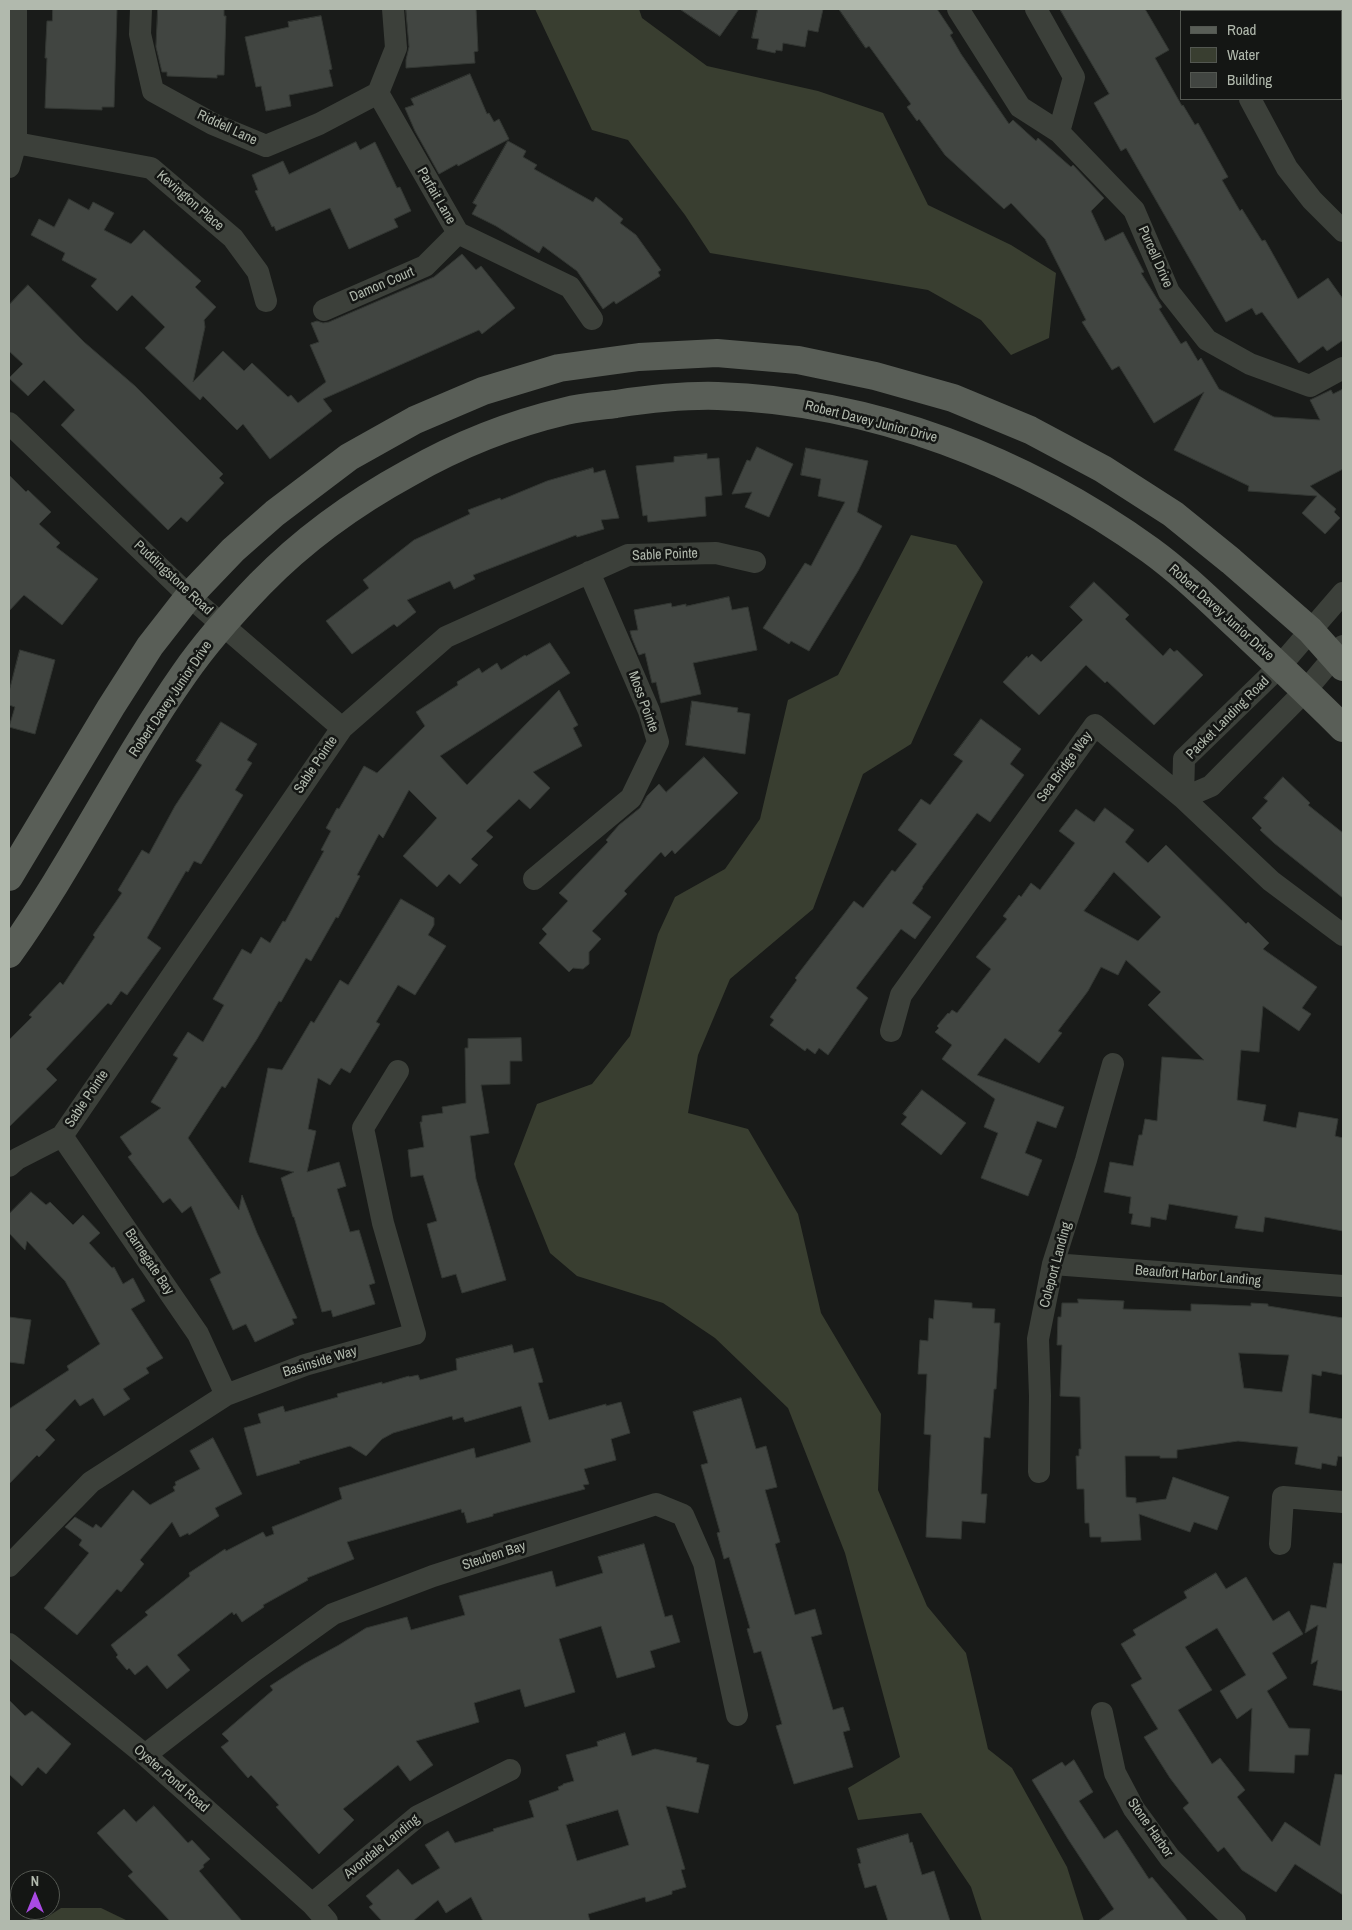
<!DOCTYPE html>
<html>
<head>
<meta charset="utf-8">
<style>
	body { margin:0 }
	#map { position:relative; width:1352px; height:1930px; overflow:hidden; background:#191b19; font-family:"Archivo Narrow",sans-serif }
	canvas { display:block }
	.frame { position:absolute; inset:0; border:10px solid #b1b9ad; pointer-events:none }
	.legend { position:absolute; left:1180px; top:10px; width:162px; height:90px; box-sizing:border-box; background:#141614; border:1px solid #535751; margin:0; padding:6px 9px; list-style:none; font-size:15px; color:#b1b9ad }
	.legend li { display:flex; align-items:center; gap:10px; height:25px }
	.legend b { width:25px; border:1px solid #535751 }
	.north { position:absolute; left:10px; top:1870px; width:50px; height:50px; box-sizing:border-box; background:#141614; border:1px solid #535751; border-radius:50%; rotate:0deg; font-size:14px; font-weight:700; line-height:20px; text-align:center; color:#b1b9ad }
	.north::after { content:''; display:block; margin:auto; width:18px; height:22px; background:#a94ae3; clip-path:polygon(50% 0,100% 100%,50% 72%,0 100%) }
</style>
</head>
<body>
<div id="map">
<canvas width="1352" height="1930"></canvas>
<div class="frame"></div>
<ul class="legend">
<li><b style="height:6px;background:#595e57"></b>Road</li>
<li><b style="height:14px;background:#393e30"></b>Water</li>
<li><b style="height:14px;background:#414541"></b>Building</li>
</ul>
<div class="north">N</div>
</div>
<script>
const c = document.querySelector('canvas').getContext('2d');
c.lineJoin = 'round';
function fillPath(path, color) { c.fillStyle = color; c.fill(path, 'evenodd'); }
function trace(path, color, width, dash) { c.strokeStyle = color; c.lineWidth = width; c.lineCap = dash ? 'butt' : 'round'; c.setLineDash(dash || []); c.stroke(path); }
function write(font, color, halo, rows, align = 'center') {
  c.font = font + ' "Archivo Narrow",sans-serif'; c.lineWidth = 5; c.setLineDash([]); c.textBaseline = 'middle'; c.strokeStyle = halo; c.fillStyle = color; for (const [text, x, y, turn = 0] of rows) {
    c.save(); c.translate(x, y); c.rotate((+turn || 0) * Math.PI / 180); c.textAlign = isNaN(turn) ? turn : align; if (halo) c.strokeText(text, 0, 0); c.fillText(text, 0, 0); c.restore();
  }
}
fillPath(new Path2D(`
	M535,9H639L642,18L707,66L818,91L883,113L928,205L1011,245L1056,273L1049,338L1011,355L981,320L928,290L710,253L685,215L628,140L592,130Z
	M911,535L956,545L983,582L911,744L863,774L813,909L730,979L698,1055L688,1113L748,1129L798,1214L821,1313L881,1414L878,1490L927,1606L966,1653L988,1749L1012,1768L1067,1867L1084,1921H982L971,1887L921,1813L858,1820L848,1788L900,1757L845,1553L788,1408L715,1338L663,1303L577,1276L550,1253L514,1164L537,1104L592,1084L630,1036L658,934L675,897L725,869L760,819L788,700L838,675Z
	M61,1908H101L128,1921H41Z`), '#393e30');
const building = new Path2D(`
	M53,9H117L114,107H102V110L45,108L47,58H45L47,21H52Z
	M158,9H224V16H226L224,75H217V78L167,76V72H162L156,47Z
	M406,9H476L478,51L474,52L475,63L406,68V60L409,47Z
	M680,9H739L720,36Z
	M758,9H823L818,32L808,30L805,47L783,43L782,51L776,50L775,53L757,49L759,39L752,38Z
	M839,9H937L953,33L950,35L961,54L1009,124L1013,120L1036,141L1038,138L1071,167L1073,165L1104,198L1091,211L1105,241L1123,232L1144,272L1141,273L1162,307L1159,309L1181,344L1186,341L1198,361L1201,358L1219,389L1274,417L1320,420L1310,400L1331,390L1333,394L1343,389V469L1310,486L1336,509L1334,512L1340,518L1325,534L1302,513L1317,496L1248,491L1249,486L1174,450L1204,392L1154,423L1119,366L1112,370L1082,322L1086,320L1045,239L1011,203L1004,209L945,155L919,119L917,121L907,107L911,104L882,64L869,46L866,48Z
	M1060,9H1145L1169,50L1155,58L1182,106L1183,105L1195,125L1198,123L1228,177L1222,180L1240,211L1242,209L1262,241L1265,240L1298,299L1328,278L1343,299V340L1327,351L1323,346L1299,363L1262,312L1256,315L1252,308L1226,322L1126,148L1121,151L1094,103L1109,94Z
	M321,16L332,69L329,70L333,86L289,95L291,106L266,111L261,86L256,87L245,37L289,27L288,22Z
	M470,74L487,114L489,113L494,122L499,119L509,139L458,166L457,164L439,174L415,131L405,108L414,105L411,99Z
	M508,141L526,151L523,157L537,165L534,169L593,202L596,197L623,219L620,223L636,235L661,270L658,272L660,276L616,304L614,301L603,309L577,271L543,246L539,253L496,226L472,214L477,205L473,203Z
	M356,142L360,150L375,142L397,188L400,187L411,211L394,219L398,227L349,249L330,208L276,231L274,226L272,227L255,191L258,190L252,175L283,161L289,174Z
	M69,199L89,210L93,202L114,213L104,230L131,244L144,230L201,281L195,287L216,307L204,320L205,327L193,382L223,351L244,371L252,363L288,397L291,395L298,403L326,382L310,345L319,342L311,323L317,321L323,323L329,322L434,277L462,254L476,270L481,266L515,308L482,334L479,330L323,399L332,411L270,459L243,424L237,430L203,396L200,400L145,348L165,327L132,295L117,311L91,286L97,279L62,260L65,253L31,235L39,219L54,227Z
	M28,285L84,342L135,386L223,474L219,478L224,483L187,522L181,517L168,530L61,425L75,410L44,380L28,396L9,378L23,364L9,351V305Z
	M757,447L793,464L769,517L745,507L752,492L732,494L747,460L750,461Z
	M806,448L868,461L857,512L882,526L858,571L809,651L791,641L789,644L763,628L805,563L811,566L845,502L818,496L821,479L801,475Z
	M707,454V459L719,458L722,495L705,497L706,516L648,522L647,515L643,516L636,466L674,462V457Z
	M593,468L594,473L605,470L619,518L601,520L604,529L577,537L576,535L473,575L475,579L454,589L450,581L407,600L416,612L397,627L394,624L352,654L326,621L369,588L363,580L414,540L470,514L468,510L500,498L501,500L547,481Z
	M9,475L26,492L28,490L51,512L39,524L60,543L56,547L98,579L62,625L24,595L9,611Z
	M1094,582L1129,615L1125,619L1163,656L1170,648L1174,652L1177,650L1203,675L1154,725L1107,681L1105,683L1086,665L1039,715L1003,682L1027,656L1028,658L1032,654L1041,662L1083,620L1070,607Z
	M729,597L732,610L748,607L757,650L693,663L701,694L661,703L656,682L652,683L645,653L639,655L632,638L630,631L638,630L634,610L671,603L672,607L686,604V606Z
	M550,643L570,673L440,756L467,785L559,690L578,725L573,728L582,746L533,772L550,788L530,809L519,799L486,831L493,837L471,859L478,865L460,884L449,874L437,887L403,856L437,818L409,790L383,838L379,834L357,875L360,876L338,918L336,917L311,961L306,958L281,1002L279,1001L257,1039L225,1088L222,1086L188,1138L239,1210L242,1195L257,1233L297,1318L292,1319L294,1324L255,1342L246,1324L233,1330L210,1279L221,1273L191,1206L182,1213L170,1198L163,1203L128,1157L132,1154L120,1137L161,1108L151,1102L178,1058L173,1055L188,1032L203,1042L224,1005L213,999L242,949L251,954L261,937L270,943L283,921L285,922L324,851L321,850L331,831L326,828L337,808L339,809L364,766L377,773L425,726L416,712L458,685L457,682L479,668L482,673L497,663L501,670L525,655L526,656Z
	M20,650L55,660L35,734L9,727L15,707L9,705V692Z
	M692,701L738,708L737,712L750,714L745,754L686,745Z
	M981,719L1021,749L1010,764L1024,775L990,822L977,813L922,887L923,888L912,903L931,917L915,939L901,929L856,988L868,998L828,1055L819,1048L815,1054L807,1048L805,1051L770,1025L774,1020L770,1017L797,980L795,978L854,901L863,908L892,870L895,872L917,844L898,830L921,799L930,805L963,761L954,755Z
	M221,722L257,744L247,760L252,763L235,790L243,795L201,864L194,861L188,872L186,871L147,938L161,948L127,995L121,991L111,1005L108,1003L46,1069L57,1080L9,1127V1040L32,1017L29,1015L60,982L63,985L95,937L93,935L122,893L118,890L142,850L149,854L175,806L202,765L196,761Z
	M704,757L738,793L675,854L672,850L665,857L661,852L624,891L627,894L592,931L601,939L589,952V964L583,969L573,968L569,972L539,943L547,934L542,929L568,901L559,893L608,842L606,840L619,825L640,808L647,796L659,784L666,792Z
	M1283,777L1310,803L1308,805L1343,833V898L1274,843L1260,830L1262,828L1252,818L1268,801L1264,798Z
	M1105,808L1134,830L1125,842L1148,863L1166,845L1246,924L1248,922L1269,943L1263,949L1317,987L1302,1008L1311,1014L1299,1031L1263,1006L1259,1052L1241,1050L1237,1100L1266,1105L1263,1121L1296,1128L1299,1112L1338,1119L1335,1136L1343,1138V1231L1265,1217L1263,1232L1235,1228L1238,1216L1169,1204L1166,1220L1151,1217L1150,1227L1131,1224L1133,1214L1129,1213L1131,1197L1104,1192L1110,1162L1133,1166L1139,1135H1142L1145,1119L1157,1121L1162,1057L1204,1060L1148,1005L1161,992L1126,960L1118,975L1101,967L1088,991L1058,1031L1062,1033L1039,1063L1005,1038L977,1075L1064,1107L1056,1128L1037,1121L1025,1153L1042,1160L1028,1196L981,1178L998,1133L984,1127L995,1099L942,1059L952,1045L935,1032L939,1028L937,1026L948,1013L949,1014L952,1010L957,1013L991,969L976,957L1007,919L1003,916L1019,895L1021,897L1031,883L1040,890L1075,843L1059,831L1076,809L1094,822ZM1114,872L1161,917L1138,941L1084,911Z
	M401,899L434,918V925L428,935L446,946L415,995L398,985L376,1022L380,1024L350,1073L341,1068L330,1085L318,1078L308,1129L316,1131L307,1172L339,1162L346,1186L337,1189L350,1232L359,1230L375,1283L369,1285L375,1304L333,1317L331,1310L322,1312L294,1217H293L281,1178L294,1172L249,1162L268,1068L282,1070L311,1021L314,1023L340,980L348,985Z
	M521,1038L522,1061H510V1084L481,1085L489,1133L470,1136L476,1179L506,1280L462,1293L456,1274L442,1278L427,1224L437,1221L423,1175L411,1177L408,1150L424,1147L420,1122H422V1116L443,1113L442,1107L466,1103L465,1048H468V1039Z
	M922,1090L966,1123L941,1155L901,1124L907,1117L903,1114Z
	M31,1192L46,1205L50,1202L73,1225L83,1215L100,1233L89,1243L112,1268L114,1267L123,1284L133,1278L145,1301L131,1309L163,1358L146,1368L149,1373L123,1389L130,1399L104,1416L93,1398L80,1406L75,1399L45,1430L55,1440L39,1457L37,1455L9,1484V1409L69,1370L67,1366L100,1344L65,1281L27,1241L25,1250L9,1233V1214Z
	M1078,1299L1124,1301L1123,1309L1191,1311V1304L1251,1306V1303L1268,1304V1306L1343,1318V1375L1322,1371L1321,1376L1312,1374L1309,1413L1343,1419V1457L1338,1456L1336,1466L1322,1463L1321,1469L1295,1464L1298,1447L1238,1441L1177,1450V1458H1160V1456H1125L1126,1497L1136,1498V1503L1166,1499L1173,1477L1229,1497L1217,1530L1194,1522L1190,1532L1139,1514L1141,1540L1101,1542V1537H1090L1089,1523H1085L1084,1489H1077L1076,1456H1079V1449H1081L1080,1397L1060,1396L1062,1345H1057L1058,1317H1061L1062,1303H1078ZM1239,1353L1289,1355L1282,1392L1244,1388Z
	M935,1300L972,1303V1308L995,1309L994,1323H1000L996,1389H994L990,1438L984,1437L981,1494H987L985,1523L962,1521L961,1539L926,1537L931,1435L924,1434L927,1374H918L920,1340L928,1341L929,1318L933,1319Z
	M9,1317L31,1320L24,1364L9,1362Z
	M512,1345L514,1353L533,1348L543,1382L538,1383L549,1420L606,1404V1406L621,1402L630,1433L611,1439L616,1460L584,1469L589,1484L583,1485L585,1489L493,1514V1516L467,1523L464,1512L462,1513L461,1509L347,1542L354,1559L307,1578L308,1580L263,1605L264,1607L242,1622L236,1613L234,1615L232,1612L177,1655L190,1670L167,1689L147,1665L135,1675L129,1668L127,1670L116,1657L118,1655L111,1645L148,1615L145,1612L190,1576L189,1573L225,1549L226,1551L263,1532L266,1537L274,1534L272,1527L342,1499L339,1488L474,1448L476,1458L531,1442L521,1406L465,1422L463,1417L453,1420L452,1416L393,1433L382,1439L366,1456L350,1446L299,1461L300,1463L257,1476L244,1428L261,1423L258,1414L283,1406L285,1412L338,1397L337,1394L382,1382V1384L409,1376V1377L418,1375L420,1380L457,1370L456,1359Z
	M741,1398L756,1449L766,1446L777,1487L765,1490L780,1542L775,1544L795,1615L815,1609L822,1634L811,1637L833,1710L843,1707L850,1730L843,1732L853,1767L794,1784L776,1726L782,1724L761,1651L754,1653L747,1629L750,1628L729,1557L724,1559L717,1533L720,1532L701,1465L708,1463L693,1412Z
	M213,1438L242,1494L215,1508L219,1516L189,1535L188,1533L180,1537L172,1522L140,1560L144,1564L121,1592L117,1589L77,1635L44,1608L89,1553L79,1545L82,1540L65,1527L75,1517L93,1528L96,1524L101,1528L133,1490L150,1505L175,1491L173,1487L176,1485L175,1482L200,1469L190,1451Z
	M644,1544L665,1617L672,1615L680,1642L650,1651L655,1667L617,1678L601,1626L559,1639L575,1692L525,1707L520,1689L474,1703L479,1722L416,1741L433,1765L410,1781L398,1765L343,1809L354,1820L319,1854L276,1807L279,1805L251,1775L248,1778L221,1747L229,1741L222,1734L273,1690L270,1686L304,1664L339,1645L366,1628L407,1617L411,1630L465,1615L459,1596L552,1571L556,1587L603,1573L598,1557Z
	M1334,1563L1343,1564V1691L1313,1685L1318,1660L1311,1664L1318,1625L1305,1633L1311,1605L1326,1608Z
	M1216,1573L1226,1589L1246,1577L1273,1621L1289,1611L1303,1634L1272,1653L1287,1678L1267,1691L1289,1728L1310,1729L1308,1755H1295L1294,1773L1249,1771L1252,1708L1237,1719L1220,1691L1246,1675L1217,1628L1185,1647L1212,1690L1178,1710L1212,1764L1220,1758L1245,1790L1237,1797L1272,1842L1285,1822L1320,1846L1335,1774L1343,1775V1895L1295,1864L1276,1892L1242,1870L1224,1847L1218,1852L1183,1808L1189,1803L1170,1778L1144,1737L1158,1729L1131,1685L1142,1679L1121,1644L1136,1635L1133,1630L1187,1598L1184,1592Z
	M9,1700L25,1716L32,1711L71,1744L46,1774L38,1767L22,1786L9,1774Z
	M625,1733L632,1756L655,1749L697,1758L696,1762L709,1765L698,1813L666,1806L685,1869L681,1870L686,1887L672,1891V1894L646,1902L645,1897L588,1914L590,1921H483L471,1897L446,1913L438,1900L413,1921H382L369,1907L373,1904L366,1896L398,1869L412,1885L440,1868L425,1845L448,1831L455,1843L494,1831L493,1829L534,1817L529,1801L559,1790L558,1787L563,1785V1784L574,1781L566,1755L598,1746L597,1742ZM618,1810L629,1845L577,1861L566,1825Z
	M1074,1760L1093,1792L1079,1801L1104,1839L1117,1830L1149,1879L1152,1877L1188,1921H1098L1114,1909L1068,1839L1032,1780L1062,1762L1065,1766Z
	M154,1806L188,1843L192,1840L210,1859L203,1865L204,1867L199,1871L242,1921H170L128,1876L133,1872L97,1833L124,1809L136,1822Z
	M908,1834L910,1843L912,1842L922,1875L934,1871L950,1921H888L876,1885L865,1888L858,1864L861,1863L857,1849Z`);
fillPath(building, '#414541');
trace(building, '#333733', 1);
trace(new Path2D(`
	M141,9L140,34L153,91L213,124L266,146L319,124L378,93
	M393,9L396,48L378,93L458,233L570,287L592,319
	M958,9L1020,107L1059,132L1134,210L1169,292L1207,340L1250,364L1310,386L1343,368
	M1036,9L1074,77L1059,132
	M1200,9L1201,11
	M1250,99L1287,168L1312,200L1343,231
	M16,143L151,168L233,238L258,272L266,301
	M9,167L16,143V9
	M324,310L425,266L458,233
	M9,423L189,596L342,728
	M1343,593L1280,666L1184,759L1183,798L1211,786L1306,690L1343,646
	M534,879L631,798L658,742L649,711L589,572
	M891,1031L901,995L1095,725L1183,798L1271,881L1343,935
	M62,1136L198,1334L226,1395
	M9,1166L17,1159L62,1136L342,728L446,637L628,555L716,553L755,562
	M1053,1264L1343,1286
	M1039,1472L1040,1396L1038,1339L1053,1264L1086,1160L1113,1064
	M1280,1544L1283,1497L1343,1502
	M9,1566L91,1482L226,1395L305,1365L415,1334L383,1223L363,1128L398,1071
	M9,1644L145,1755L312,1904L327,1921
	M1102,1713L1115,1773L1134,1809L1170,1858L1235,1921
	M145,1755L255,1670L333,1614L433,1576L656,1504L683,1515L704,1563L737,1715
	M312,1904L418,1816L510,1770`), '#3c403a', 22);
trace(new Path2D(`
	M9,877L111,707L150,646L189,596L233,550L275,513L349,457L415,420L483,391L559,368L639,357L717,353L798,360L875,376L953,398L1030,430L1103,469L1173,514L1231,561L1310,630L1343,667
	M9,954C73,864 121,764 184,674C206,642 233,612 260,584C304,539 354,503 409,473C458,445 511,424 566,411C582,407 600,406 616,404C649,399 684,395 718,396C873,401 1025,460 1150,550C1183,574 1210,601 1239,628C1274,661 1309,694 1343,728`), '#595e57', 28);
write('14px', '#b1b9ad', '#141614', [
	["Riddell Lane",227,128,25],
	["Parfait Lane",436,196,60],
	["Kevington Place",190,201,41],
	["Purcell Drive",1155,257,66],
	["Damon Court",382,285,-23],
	["Robert Davey Junior Drive",871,422,14],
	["Sable Pointe",665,555,-2],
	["Puddingstone Road",173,578,43],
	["Robert Davey Junior Drive",1221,613,42],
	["Robert Davey Junior Drive",171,699,-56],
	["Moss Pointe",643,702,70],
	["Packet Landing Road",1228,718,-45],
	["Sable Pointe",316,765,-56],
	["Sea Bridge Way",1065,767,-54],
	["Sable Pointe",87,1099,-56],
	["Barnegate Bay",149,1262,56],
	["Coleport Landing",1056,1265,-75],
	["Beaufort Harbor Landing",1198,1276,5],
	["Basinside Way",320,1362,-17],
	["Steuben Bay",494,1556,-18],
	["Oyster Pond Road",171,1779,41],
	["Stone Harbor",1150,1828,55],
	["Avondale Landing",382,1847,-39]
]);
</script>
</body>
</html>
